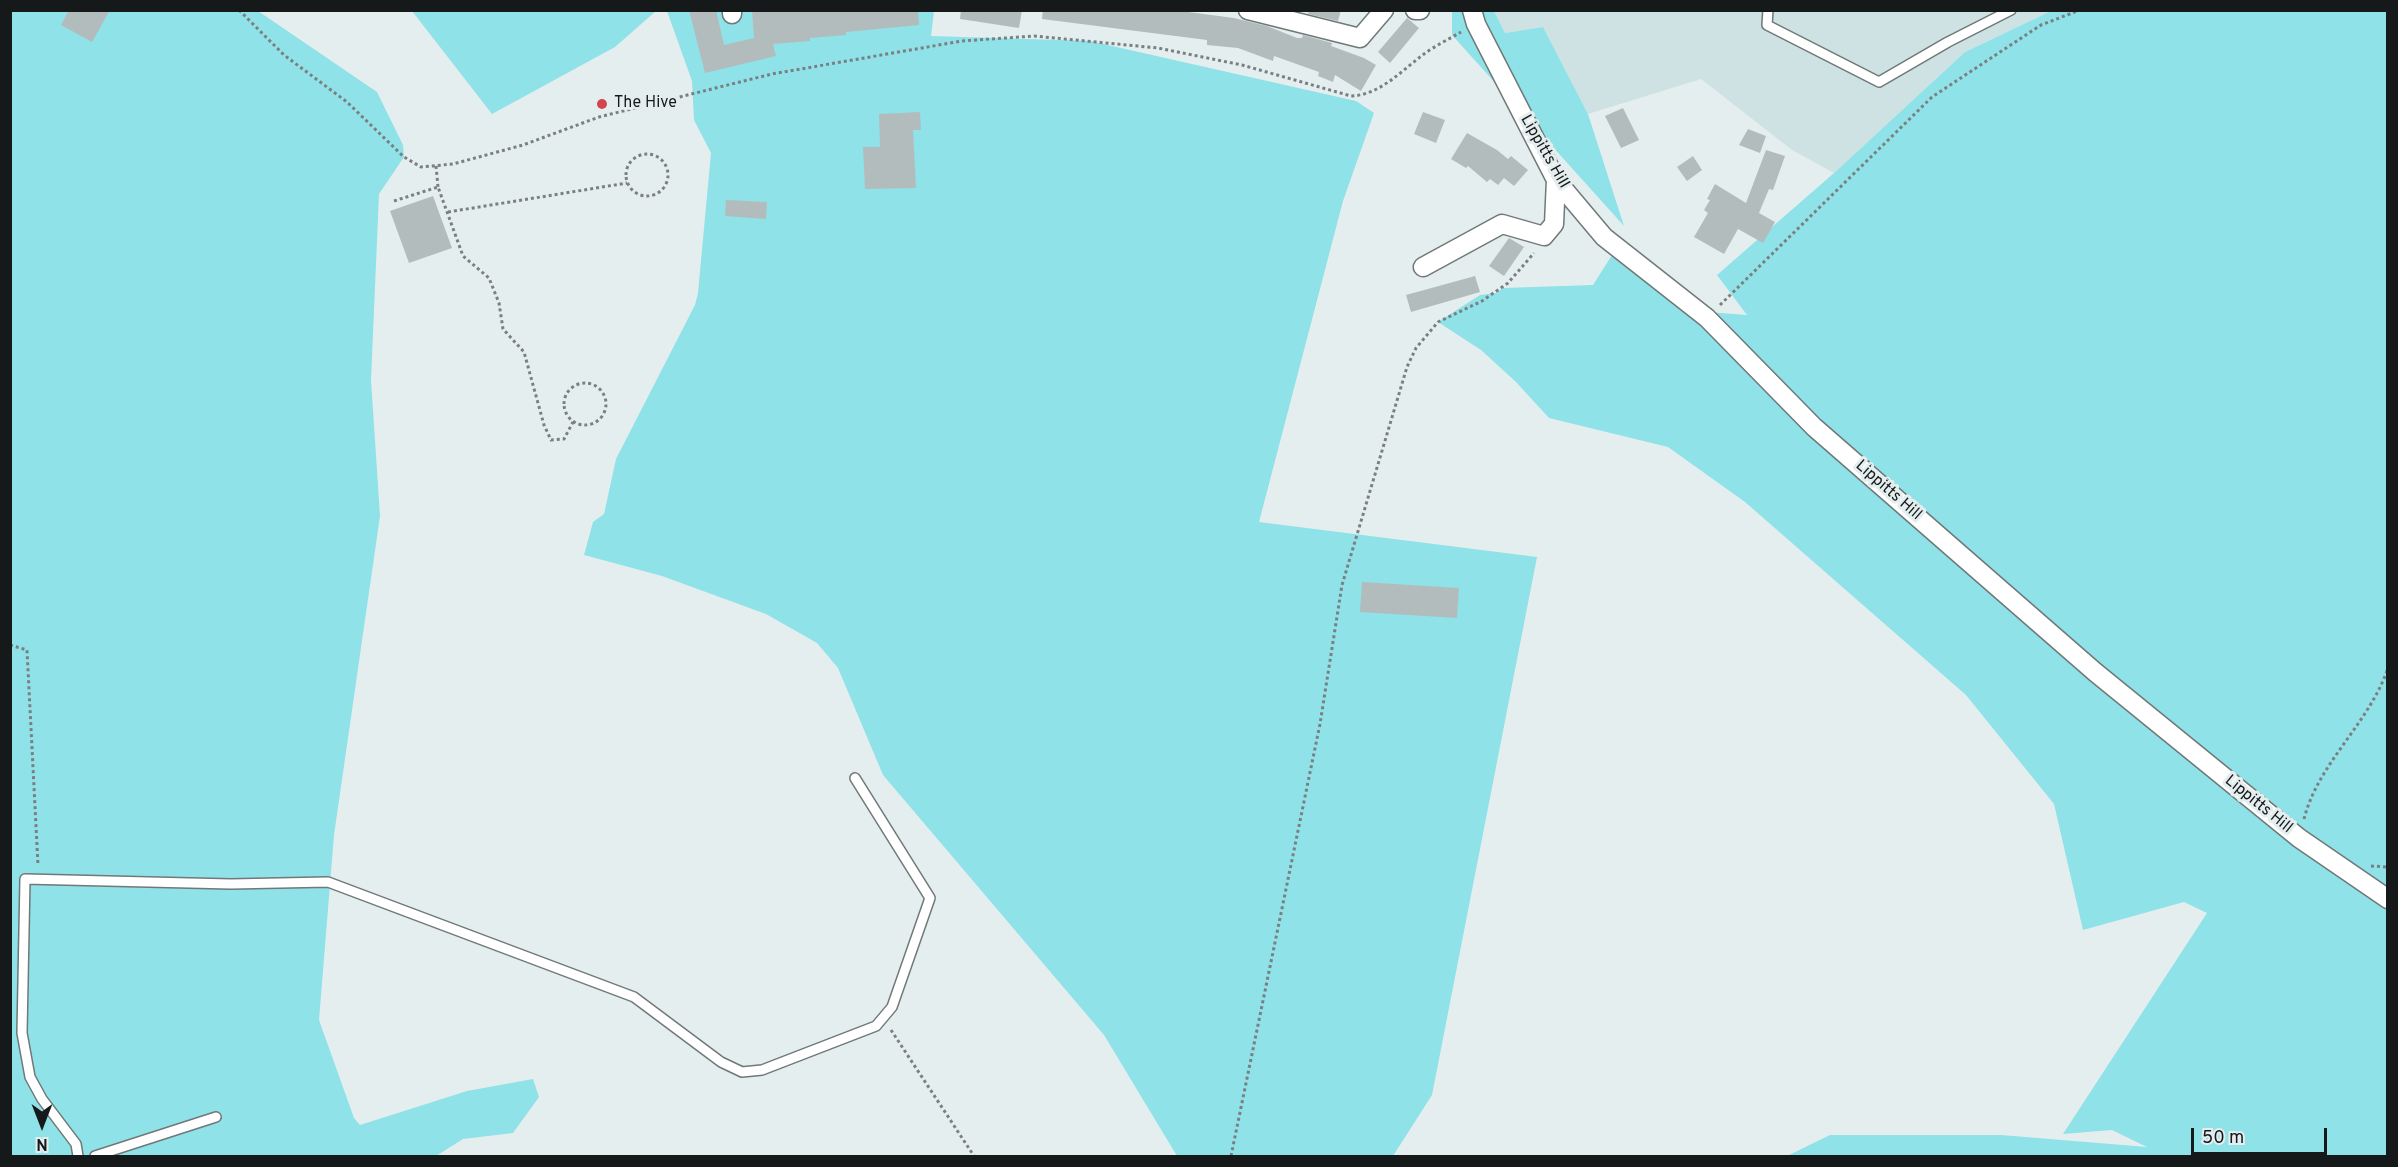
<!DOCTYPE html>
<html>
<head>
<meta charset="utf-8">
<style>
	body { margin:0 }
	#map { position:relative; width:2398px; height:1167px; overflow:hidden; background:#e5eeef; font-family:Overpass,sans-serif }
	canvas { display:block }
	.frame { position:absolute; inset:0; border:12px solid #16191a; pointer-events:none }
	.north { position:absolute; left:12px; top:1095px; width:60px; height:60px; -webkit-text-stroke:4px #e5eeef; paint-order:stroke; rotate:180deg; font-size:16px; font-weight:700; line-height:24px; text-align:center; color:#16191a }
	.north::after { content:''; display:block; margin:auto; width:21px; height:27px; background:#16191a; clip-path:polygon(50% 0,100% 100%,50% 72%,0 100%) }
	.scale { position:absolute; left:2191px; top:1128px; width:136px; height:27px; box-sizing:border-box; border:3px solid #16191a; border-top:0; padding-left:8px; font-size:18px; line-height:21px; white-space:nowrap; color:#16191a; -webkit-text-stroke:4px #e5eeef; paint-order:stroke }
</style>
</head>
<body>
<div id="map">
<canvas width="2398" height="1167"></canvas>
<div class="frame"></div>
<div class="north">N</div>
<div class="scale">50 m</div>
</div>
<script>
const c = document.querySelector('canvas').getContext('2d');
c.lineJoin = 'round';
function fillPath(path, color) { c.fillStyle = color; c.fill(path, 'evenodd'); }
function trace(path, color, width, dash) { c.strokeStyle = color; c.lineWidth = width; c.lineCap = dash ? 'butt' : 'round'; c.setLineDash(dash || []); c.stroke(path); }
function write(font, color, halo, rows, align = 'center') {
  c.font = font + ' Overpass,sans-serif'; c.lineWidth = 6; c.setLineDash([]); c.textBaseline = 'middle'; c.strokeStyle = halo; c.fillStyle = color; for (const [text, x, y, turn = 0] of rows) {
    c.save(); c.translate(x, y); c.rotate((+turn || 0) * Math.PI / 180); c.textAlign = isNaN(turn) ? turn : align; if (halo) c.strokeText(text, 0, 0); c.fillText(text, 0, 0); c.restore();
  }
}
fillPath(new Path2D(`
	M1494,11H2051L1965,52L1834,173L1792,150L1701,79L1588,114L1543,27L1505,33Z`), '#cfe2e3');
fillPath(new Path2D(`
	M10,11H258L377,92L403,145L404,157L379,194L371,380L380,516L334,835L319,1020L354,1118L360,1125L467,1091L533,1079L539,1097L513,1133L463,1139L436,1156H11Z
	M412,11H656L615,47L492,114Z
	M667,11H934L931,36L1090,41L1356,101L1374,113L1343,201L1259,522L1537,557L1432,1095L1393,1156H1177L1104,1035L883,775L838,668L817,643L766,614L662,576L584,555L593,522L604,514L616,459L695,305L698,293L711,153L694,120L692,81Z
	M1452,11H1494L1505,33L1543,27L1588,114L1624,226L1452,35Z
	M2051,11H2387V1156H1787L1830,1135H2001L2147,1147L2112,1130L2063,1134L2207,913L2184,902L2083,930L2054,804L1966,695L1745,502L1668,447L1549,418L1516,382L1481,350L1438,322L1480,295L1496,293L1503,288L1593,285L1619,244L1658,270L1681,310L1747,315L1717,275L1834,173L1965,52Z`), '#8ee2e8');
fillPath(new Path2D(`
	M69,10H110L92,42L61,25Z
	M689,10H716L724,45L754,38L752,10H918L919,25L846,32V35L810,38V41L773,44L776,56L705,73Z
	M961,10H1022L1019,28L960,19Z
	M1043,10H1173L1234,18L1267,26L1297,38H1302L1303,35L1332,43L1331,46L1364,58L1376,65L1361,91L1335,75L1333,82L1318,76L1319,72L1274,56L1273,61L1238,48L1207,45V40L1042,19Z
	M1309,10H1341L1338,21L1308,14Z
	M1407,18L1419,28L1390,63L1378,52Z
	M1623,108L1639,140L1621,148L1605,116Z
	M920,112L921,130H913L916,188L865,189L863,147H880L879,114Z
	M1423,112L1445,120L1436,143L1414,134Z
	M1748,129L1766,136L1760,153L1739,145Z
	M1467,133L1497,150L1508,159L1511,156L1528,170L1514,186L1504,178L1498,185L1490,179L1487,182L1468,166L1466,168L1451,159Z
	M1766,150L1785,156L1773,190L1769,189L1759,213L1775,222L1763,243L1738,229L1724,254L1694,237L1708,213L1704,210L1710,200L1707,199L1715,184L1746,203Z
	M1693,156L1702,170L1687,181L1677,167Z
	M433,196L452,248L409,263L390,211Z
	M726,200L767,202L766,219L725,216Z
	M1509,238L1524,247L1504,276L1489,266Z
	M1475,276L1480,292L1411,312L1406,295Z
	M1362,582L1459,588L1457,618L1360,612Z`), '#b3bcbd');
const lane = new Path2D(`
	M1768,10L1767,25L1879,82L1948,42L2011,10
	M78,1156L76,1144L42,1099L30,1077L22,1033L25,879L231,884L328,882L634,997L721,1062L742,1072L762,1070L876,1026L892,1007L930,898L855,778
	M95,1156L216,1117`);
const street = new Path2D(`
	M732,10V14
	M1248,10L1360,38L1384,10
	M1415,10H1420
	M1472,10L1476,24L1556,180L1604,237L1707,318L1814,427L2095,672L2299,838L2388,899
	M1423,267L1502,224L1544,236L1554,224L1556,180`);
trace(lane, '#707878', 12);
trace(street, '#707878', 21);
trace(new Path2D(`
	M239,10L284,55L347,102L404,157L421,167L453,164L523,145L599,117L772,74L962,41L1034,36L1158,48L1242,65L1351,96C1380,95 1401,71 1424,54C1435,46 1449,39 1461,32
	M626 175a21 21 0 1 1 42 0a21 21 0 1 1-42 0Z
	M436,166L438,187
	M394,201L438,187L463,256L489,278L499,303L503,329L524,352L544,425L551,440L564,439L573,422
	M448,212L627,183
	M1720,305L1932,97L2041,25L2080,10
	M564 404a21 21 0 1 1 42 0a21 21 0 1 1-42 0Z
	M10,645L27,650L38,865
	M2304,819C2318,763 2369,724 2388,668
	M2371,866L2388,867
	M891,1030L974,1156
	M1231,1156L1320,724L1342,585L1407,367L1416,348L1438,322L1482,301L1508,283L1534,253`), '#7a8081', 3, [3, 3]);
trace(lane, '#fff', 9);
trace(street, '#fff', 18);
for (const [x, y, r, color] of [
	[602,104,6,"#d4444d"]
]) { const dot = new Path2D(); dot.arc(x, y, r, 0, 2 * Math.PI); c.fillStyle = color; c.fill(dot); trace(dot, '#e5eeef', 2); }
write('16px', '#16191a', '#e5eeef', [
	["The Hive",614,104]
], 'left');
write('16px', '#16191a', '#e5eeef', [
	["Lippitts Hill",1544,152,60],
	["Lippitts Hill",1888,491,41],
	["Lippitts Hill",2258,805,39]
]);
</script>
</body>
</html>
